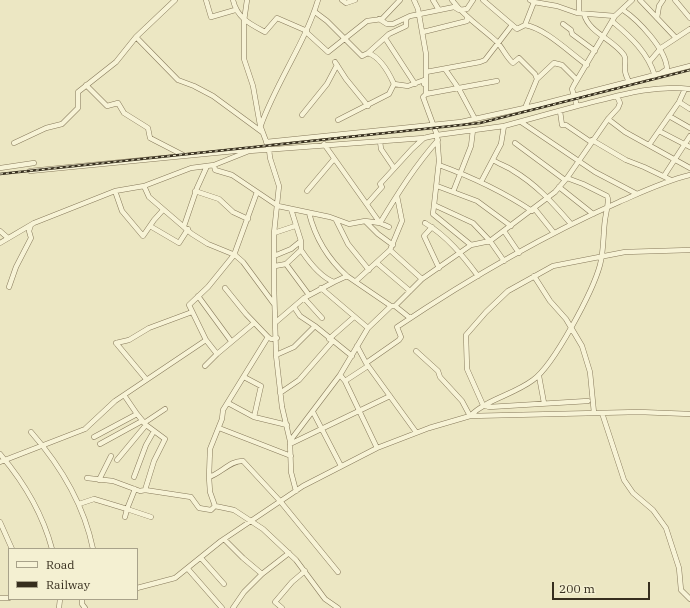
<!DOCTYPE html>
<html>
<head>
<meta charset="utf-8">
<style>
	body { margin:0 }
	#map { position:relative; width:690px; height:608px; overflow:hidden; background:#ece7c3; font-family:"IBM Plex Serif",serif }
	canvas { display:block }
	.legend { position:absolute; left:8px; top:548px; width:130px; height:52px; box-sizing:border-box; background:#f4f0d2; border:1px solid #a8a28a; margin:0; padding:5px 7px; list-style:none; font-size:12px; color:#362e1e }
	.legend li { display:flex; align-items:center; gap:8px; height:20px }
	.legend b { width:20px; border:1px solid #a8a28a }
	.scale { position:absolute; left:552px; top:582px; width:98px; height:18px; box-sizing:border-box; border:2px solid #362e1e; border-top:0; padding-left:5px; font-size:12px; line-height:14px; white-space:nowrap; color:#362e1e; -webkit-text-stroke:3px #f4f0d2; paint-order:stroke }
</style>
</head>
<body>
<div id="map">
<canvas width="690" height="608"></canvas>
<ul class="legend">
<li><b style="height:5px;background:#f7f3d6"></b>Road</li>
<li><b style="height:5px;background:#362e1e"></b>Railway</li>
</ul>
<div class="scale">200 m</div>
</div>
<script>
const c = document.querySelector('canvas').getContext('2d');
c.lineJoin = 'round';
function trace(path, color, width, dash) { c.strokeStyle = color; c.lineWidth = width; c.lineCap = dash ? 'butt' : 'round'; c.setLineDash(dash || []); c.stroke(path); }
const minor = new Path2D(`
	M206,0L211,17L235,10
	M233,0C237,18 250,24 265,32L277,18L307,31
	M247,0L244,21V59L253,86L260,125L269,149L270,158L279,186L274,233V285L276,355L282,407L290,441L291,472L296,491
	M342,0L346,3L355,0
	M414,0L418,9L426,54V94L423,97L437,135L439,161L433,214L471,245
	M433,0L439,10
	M452,0C464,17 481,27 496,41C503,48 506,57 513,63L519,58L535,74L537,79
	M483,0L517,29L525,25C545,28 570,53 587,65
	M530,0L534,2L557,6L577,13L615,16
	M579,0V13
	M632,0L615,16L574,85L572,89L577,106C614,97 652,84 690,89
	M640,0L676,38
	M675,0L690,18
	M623,10C638,20 666,49 667,69L661,73
	M315,12L327,21L362,56L368,53C380,57 389,73 394,84L408,86L424,80V84
	M584,14C589,33 613,39 624,55C627,60 624,65 625,70C625,75 628,79 629,82
	M657,18L659,6L663,0
	M379,19L387,24H393L410,16L454,7L459,10L467,9L473,0
	M613,22C631,37 648,53 655,76
	M563,24L571,30L572,34L595,51
	M525,25L534,2
	M305,31L328,52L367,21L382,19L400,0
	M423,32L467,21V17
	M136,37L178,80L194,86L213,96L262,132
	M385,38L415,84
	M368,53L389,34L406,26V19L408,17
	M650,61L661,48L690,29
	M335,62L346,79L368,106
	M445,69L459,89L475,119
	M426,72L480,62L485,60L512,25
	M86,85L107,106L118,103L124,113L148,128L150,138L183,155
	M426,94L497,81
	M679,102L690,109
	M525,108L537,79L554,63L562,65L577,80
	M560,111L562,125H566L591,142
	M302,115L327,84L337,65
	M669,116L690,128
	M608,119L625,132L690,168
	M338,120L389,94L394,84
	M521,122L595,172L637,194
	M261,125C277,81 305,43 318,0
	M659,131L690,147
	M592,140L626,160L644,167L671,180
	M380,141L381,149L394,168
	M266,142L461,122L538,105L690,66
	M14,143L46,128L62,124L78,108V92L116,62L136,37L175,0
	M515,143L565,180
	M324,144L380,223L389,227
	M649,145L679,102L685,89
	M493,160C499,164 506,166 512,170C536,184 553,203 571,224
	M214,165L215,170L232,175L278,206L330,217L349,224L365,221L380,223C398,193 415,166 438,140
	M439,165C472,177 502,191 532,211
	M0,168L34,163
	M30,171L245,150
	M664,176L690,136
	M481,182L501,144L504,126
	M144,186L149,197L192,234L208,244L235,255L243,262L274,304
	M437,186L477,201L511,226
	M559,187L593,214
	M115,191L122,211L143,236L154,220L163,210
	M195,191L219,199L233,212L248,219
	M307,191L334,159
	M453,192L471,146L473,130
	M367,204L382,187L380,184L412,149L424,138
	M434,205L473,223L490,241L504,261
	M534,208L554,233
	M291,209L301,241V250
	M309,213C315,237 328,259 347,276L334,282
	M336,220L348,244L369,270
	M365,221L378,234L393,245
	M425,223C447,236 463,256 478,276
	M150,226L179,243L188,229
	M184,226L197,188L207,166
	M432,227L424,236L439,268
	M0,231L8,238
	M504,231L519,253
	M274,233L295,226
	M0,243L34,223L115,191L144,186L191,168L214,165L249,151L424,138L437,135L504,126L577,106
	M390,250L422,279
	M274,256L291,249L301,241
	M377,263L410,291
	M286,264L309,295
	M275,266L286,264L301,250C309,262 320,277 334,282L304,298L276,322
	M347,276L391,306
	M534,276L550,301L566,319L582,346L590,372L594,413
	M356,281L390,250L402,221L397,196
	M9,287L16,267L31,238L29,231L31,225
	M225,288L246,314L268,337L271,339L277,338
	M321,288L368,328
	M198,296L231,341
	M304,298L322,318
	M395,306L410,318
	M294,307L300,316L315,326
	M254,323L217,354L206,340L189,305L208,287L234,255L257,192
	M268,337L223,410L222,419L210,449L209,477C220,474 231,460 243,461L280,501L338,572
	M329,339L354,317
	M116,343L129,340L149,328L192,312
	M116,343L146,379
	M357,346L366,363
	M416,351L438,371L440,377L462,401L470,416C487,399 513,395 533,380C554,365 593,291 600,265C604,251 603,234 605,220C606,213 608,206 608,199L607,196L583,184L567,178
	M276,355L294,347L315,326L352,356
	M205,366L217,354
	M340,375L345,381L377,448
	M539,376L544,403
	M244,377L261,386L254,417L287,425
	M345,381L368,366
	M280,393L299,380L332,342
	M588,401L489,407L483,405L467,369L466,335L486,312L508,291L553,266L625,252L690,250
	M228,403L254,417
	M313,412L341,466
	M602,413L624,480L633,493L653,510L666,528L679,568L681,590L690,599
	M144,423L165,409
	M219,428L291,456
	M31,432C60,465 84,505 93,549
	M416,432L366,363L399,340L401,337L397,327C467,280 542,236 619,202C642,192 665,181 690,175
	M94,437L137,414L124,395
	M290,441L340,375L368,328L391,306H395L422,279L471,245L490,241L555,192L567,178L608,119L618,108L620,103L617,96
	M100,444L142,421
	M290,444L390,396
	M0,454C23,481 43,515 52,549
	M117,460L146,425
	M0,462L85,429L115,401L206,340
	M134,477L146,445L154,431
	M209,477L210,492L215,506L234,510L263,529L296,560L325,599L338,608
	M87,478L113,481L140,491L145,490L154,461L165,439L146,425L137,414
	M99,480L111,456
	M145,490L191,497L199,508L211,510L215,506
	M79,504L94,499L127,509L135,489
	M125,517L127,509L151,517
	M0,522L12,549
	M224,539L243,558L262,574L289,553
	M201,558L224,584
	M188,569L222,608
	M137,588L175,578L221,541L303,486L377,448L429,428L470,416L639,412L690,414
	M0,598H9
	M82,599V604L85,608
	M59,608L60,599
	M233,608L244,592L262,574
	M282,608L275,602L292,582L305,571`);
trace(minor, '#86795b', 5.5);
trace(minor, '#f7f3d6', 4.5);
const rail = new Path2D(`
	M0,174L480,123L690,70`);
trace(rail, '#362e1e', 2.5);
trace(rail, '#f4f0d2', 1, [3]);
</script>
</body>
</html>
